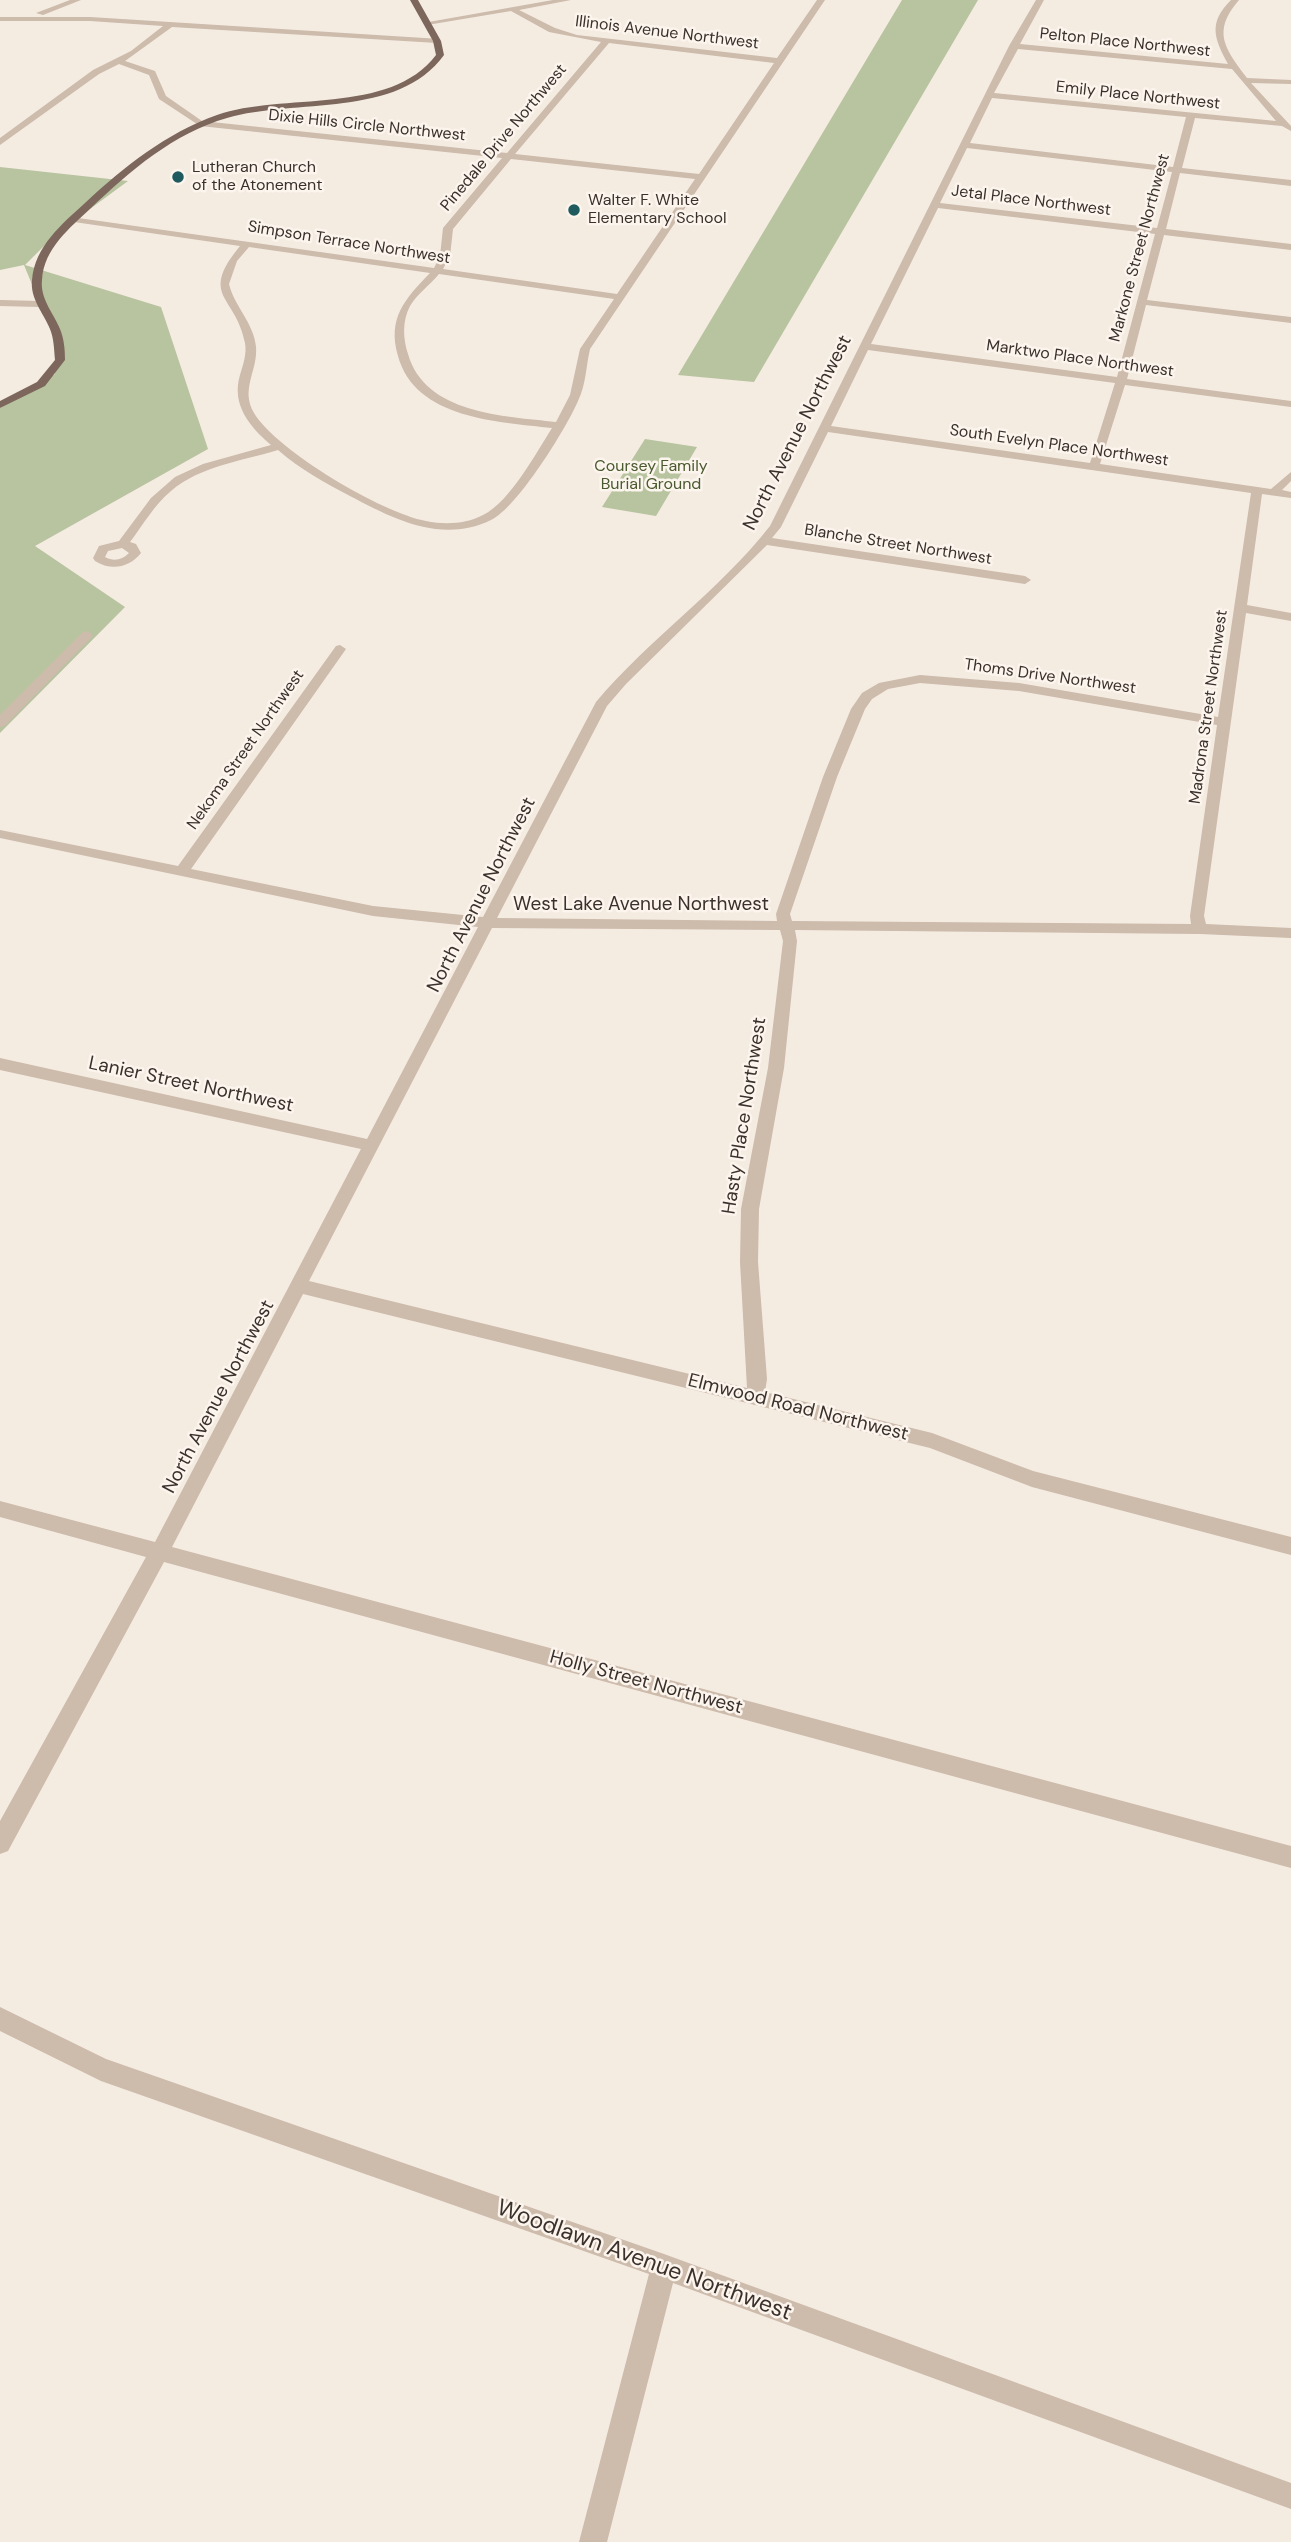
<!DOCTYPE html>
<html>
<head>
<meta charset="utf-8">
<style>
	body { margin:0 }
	canvas { display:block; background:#f4ebe1 }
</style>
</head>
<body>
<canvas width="1291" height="2542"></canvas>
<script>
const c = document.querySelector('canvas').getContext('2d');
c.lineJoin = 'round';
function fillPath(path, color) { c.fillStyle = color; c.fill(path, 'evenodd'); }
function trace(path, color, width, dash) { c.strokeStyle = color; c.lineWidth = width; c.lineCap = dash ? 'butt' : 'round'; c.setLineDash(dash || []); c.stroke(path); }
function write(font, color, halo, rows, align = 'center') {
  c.font = font + ' "DM Sans",sans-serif'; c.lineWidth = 5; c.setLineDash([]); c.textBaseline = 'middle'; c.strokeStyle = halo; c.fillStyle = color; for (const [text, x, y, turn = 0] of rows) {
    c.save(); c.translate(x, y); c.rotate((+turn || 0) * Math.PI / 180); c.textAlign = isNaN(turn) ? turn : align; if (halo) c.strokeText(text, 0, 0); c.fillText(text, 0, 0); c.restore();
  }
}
fillPath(new Path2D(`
	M902,0H978L754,382L678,375Z
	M0,167L128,181L56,234L25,265L161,307L208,449L35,546L125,607L0,733V408L55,374L56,343L24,265L0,270Z
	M645,439L697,447L656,516L602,507Z`), '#b8c4a0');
fillPath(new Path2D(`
	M70,0H81L43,15L36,13Z
	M553,0H571L519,10L555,28L577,35L777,58L817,0H825L590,349C586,366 586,385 578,401C566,429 517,508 491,520C441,544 394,519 350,496C325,483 300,469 278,450C242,461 200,466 171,491C154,505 143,525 130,542L136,544L141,553C129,568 111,571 95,561L93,558L99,546L119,541L151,498L175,477L203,464L271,445C250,427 231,405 240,375C243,365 247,354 245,343C236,295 198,297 240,246L74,222L69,219L71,217L434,268L440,256L443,228L502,158L200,126L159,99L149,75L119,64L99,74L0,145V138L93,70L131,51L163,26L90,21H0V17H90L440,39L437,43L172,27L125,61L155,71L166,96L202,121L507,153L601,42L549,32L511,11L427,25L423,23ZM609,43L774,63L699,174L515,154ZM511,159L695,179L617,294L443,269L450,256L453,229ZM249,247L430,273C405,299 387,318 398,356C415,419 499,422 552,428C536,453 510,502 483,515C466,524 445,525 426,521C382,513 277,451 254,413C240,389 258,371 256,347C254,323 234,306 229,284L237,261ZM439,274L614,299L580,349L570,395L556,422C504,416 425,414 408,354C403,339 402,321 410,306C417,294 430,285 439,274ZM122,548L129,553C122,560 114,562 105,557L108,551Z
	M1036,0H1044L1020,44L1228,64C1214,38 1208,23 1231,0H1239C1212,31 1224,48 1247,78L1291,80V84L1251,83L1291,126V131L1282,126L1195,118L1182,168L1291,180V186L1180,173L1166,229L1291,244V250L1164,235L1147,300L1291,317V323L1146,305L1127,379L1291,401V407L1125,385L1100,464L1271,489L1291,472V481L1282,490L1291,492V498L1262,494L1247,605L1291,613V621L1246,613L1204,916L1206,924L1291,928V938L1200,934L795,930L797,941L784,1068L759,1209L758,1262L767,1379L765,1392L932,1433L1033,1471L1291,1537V1555L1032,1487L930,1448L303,1294L172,1547L1291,1846V1868L164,1562L8,1851L0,1854V1821L146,1557L0,1517V1501L155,1542L361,1149L0,1070V1058L367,1139L478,927L373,916L0,838V830L178,866L336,646L340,645L346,649L191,869L373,906L483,917L596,702C649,639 719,591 770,526L1009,46ZM1018,49L1232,69L1276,121L994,93ZM992,98L1186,117L1173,167L970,143ZM967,148L1172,172L1157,228L940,203ZM938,208L1155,234L1117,377L871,344ZM868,350L1115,383L1090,463L831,426ZM828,432L1251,493L1218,717L1019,683L920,675L879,683L862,693L851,709L823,777L776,914L777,921L497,918L607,706L626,684L767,545L1025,584L1031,580L1025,576L772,538L781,527ZM920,683L1019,691L1217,725L1190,916L1191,924L792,921L790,914L837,777L865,709L872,699L888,689ZM492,928L780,930L783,941L768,1068L741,1209L740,1262L747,1388L309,1281Z
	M0,300L39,301L44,304L39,307L0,306Z
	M87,631L93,635L91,638L5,726L0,727V715L83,632Z
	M0,2007L106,2059L664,2254L1291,2483V2509L673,2283L607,2542H579L649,2274L101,2081L0,2031Z`), '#cdbbac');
fillPath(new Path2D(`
	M410,0H418L441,41L444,55C398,119 295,98 227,118C174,133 130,171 91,208C70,228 44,248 42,280C40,299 53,312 60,329C64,339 65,349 65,360L45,386L0,408V401L37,382L55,360C54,349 54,339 50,329C43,312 30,299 32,280C35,246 62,224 85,203C124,167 166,133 217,115C282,92 390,116 436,55L433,41Z`), '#7d675c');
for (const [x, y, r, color] of [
	[178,177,7,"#1f5a5e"],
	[574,210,7,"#1f5a5e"]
]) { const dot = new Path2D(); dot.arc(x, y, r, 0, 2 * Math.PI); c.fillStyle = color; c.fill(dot); trace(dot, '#fbf5ee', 2.5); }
write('16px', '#3b302b', '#fbf5ee', [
	["Illinois Avenue Northwest",667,33,7],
	["Pelton Place Northwest",1125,43,6],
	["Emily Place Northwest",1138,96,6],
	["Dixie Hills Circle Northwest",367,126,6],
	["Pinedale Drive Northwest",504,138,-50],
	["Jetal Place Northwest",1031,201,7],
	["Simpson Terrace Northwest",349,243,9],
	["Markone Street Northwest",1140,248,-75],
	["Marktwo Place Northwest",1080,359,8],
	["South Evelyn Place Northwest",1059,446,8],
	["Blanche Street Northwest",898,545,9],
	["Thoms Drive Northwest",1050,677,8],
	["Madrona Street Northwest",1209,707,-82],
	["Nekoma Street Northwest",246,750,-55]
]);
write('16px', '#3b302b', '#fbf5ee', [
	["Lutheran Church",192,168],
	["of the Atonement",192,186],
	["Walter F. White",588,201],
	["Elementary School",588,219]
], 'left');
write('16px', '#4a5a2e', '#fbf5ee', [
	["Coursey Family",651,467],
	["Burial Ground",651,485]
]);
write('19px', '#3b302b', '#fbf5ee', [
	["North Avenue Northwest",798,433,-63],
	["North Avenue Northwest",482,895,-63],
	["West Lake Avenue Northwest",641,905],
	["Lanier Street Northwest",191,1085,12],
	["Hasty Place Northwest",745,1116,-81],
	["North Avenue Northwest",219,1397,-62],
	["Elmwood Road Northwest",798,1408,14],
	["Holly Street Northwest",646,1683,15]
]);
write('23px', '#3b302b', '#fbf5ee', [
	["Woodlawn Avenue Northwest",644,2261,20]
]);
</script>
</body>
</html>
